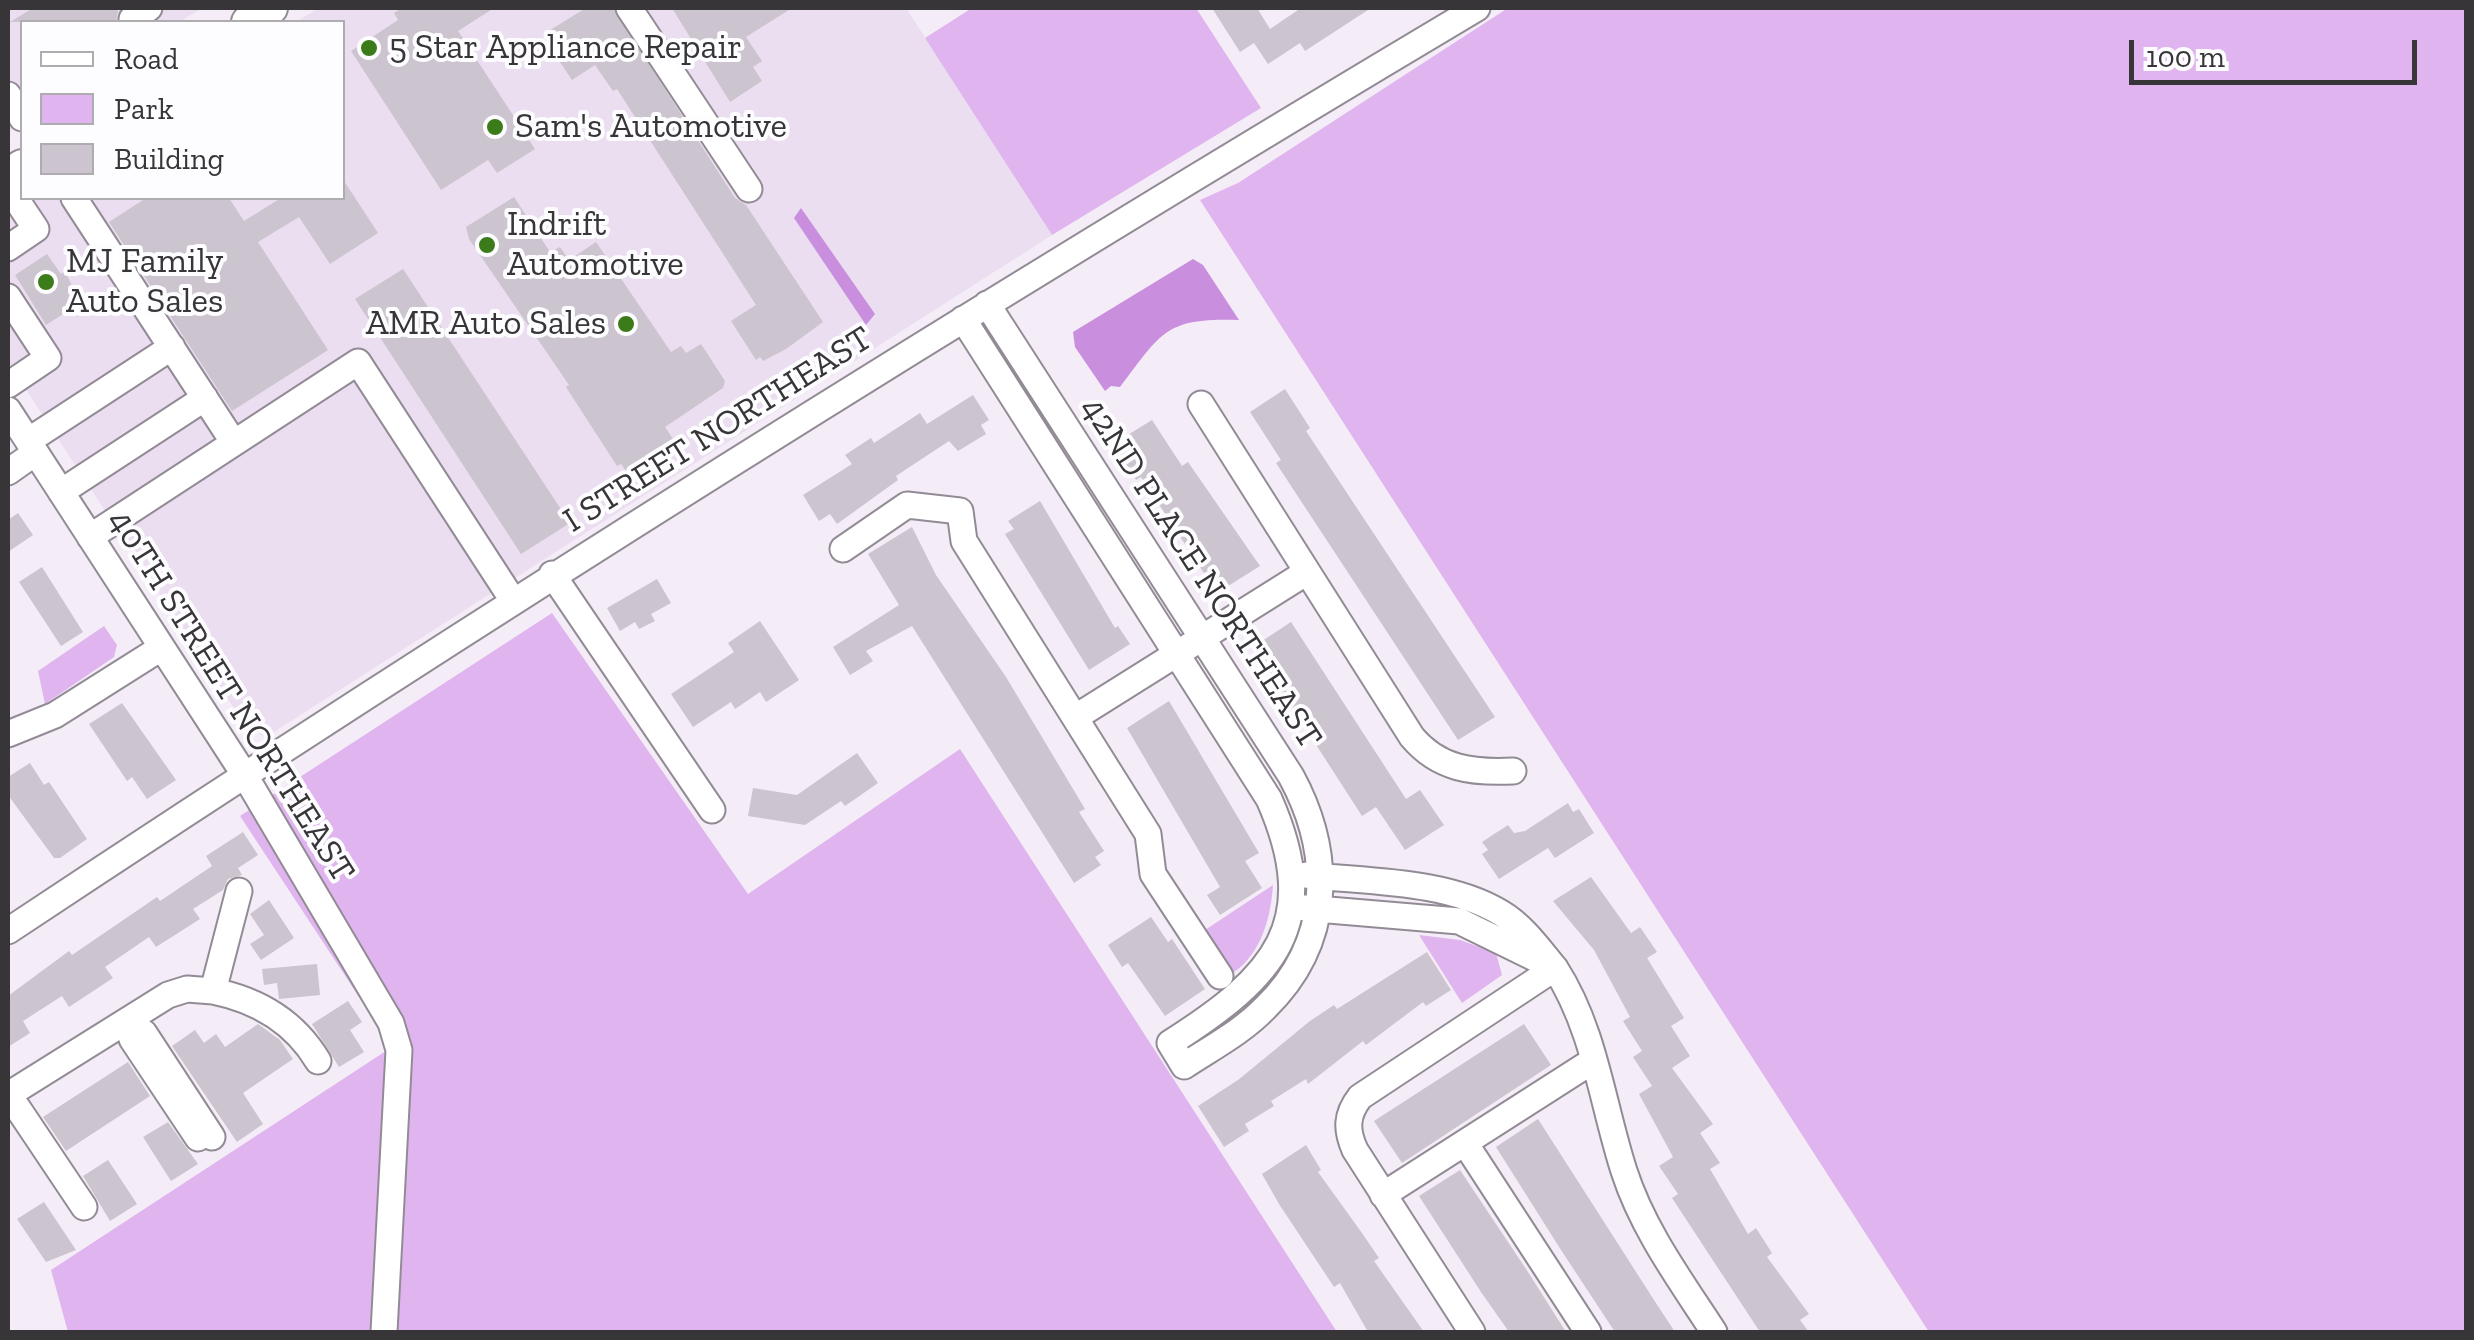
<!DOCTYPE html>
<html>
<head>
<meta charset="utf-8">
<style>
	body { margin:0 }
	#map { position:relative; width:2474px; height:1340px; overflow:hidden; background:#f4ecf7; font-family:"Zilla Slab",serif }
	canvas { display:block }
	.frame { position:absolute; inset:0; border:10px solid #383539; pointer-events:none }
	.legend { position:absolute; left:20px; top:20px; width:325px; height:180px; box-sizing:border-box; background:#fdfcfe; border:2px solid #aeacaf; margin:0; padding:12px 18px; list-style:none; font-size:30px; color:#383539 }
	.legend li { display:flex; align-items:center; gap:20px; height:50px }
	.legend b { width:50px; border:2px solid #aeacaf }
	.scale { position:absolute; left:2129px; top:40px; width:288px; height:45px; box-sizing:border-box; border:5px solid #383539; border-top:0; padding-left:12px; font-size:30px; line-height:35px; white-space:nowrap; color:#383539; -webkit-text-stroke:8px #fdfcfe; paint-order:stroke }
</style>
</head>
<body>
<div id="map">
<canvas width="2474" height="1340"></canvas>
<div class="frame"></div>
<ul class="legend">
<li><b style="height:12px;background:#fff"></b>Road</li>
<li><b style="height:28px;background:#e0b5ef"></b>Park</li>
<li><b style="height:28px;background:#ccc4cf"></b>Building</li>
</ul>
<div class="scale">100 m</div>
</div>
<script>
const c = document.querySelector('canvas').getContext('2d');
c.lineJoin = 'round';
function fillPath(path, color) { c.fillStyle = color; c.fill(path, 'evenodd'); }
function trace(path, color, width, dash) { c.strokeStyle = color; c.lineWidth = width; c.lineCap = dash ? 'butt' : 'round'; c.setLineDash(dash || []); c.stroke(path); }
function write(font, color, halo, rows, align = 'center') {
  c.font = font + ' "Zilla Slab",serif'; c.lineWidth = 8; c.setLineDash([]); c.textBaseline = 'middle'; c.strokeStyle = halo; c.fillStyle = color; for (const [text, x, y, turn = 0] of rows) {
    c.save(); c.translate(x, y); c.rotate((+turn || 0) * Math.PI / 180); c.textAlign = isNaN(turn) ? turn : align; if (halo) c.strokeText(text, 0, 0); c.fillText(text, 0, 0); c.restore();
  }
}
fillPath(new Path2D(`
	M8,8H202L179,22H22V122L8,132Z
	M319,8H906L1052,235L266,737L247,728L8,362V210L26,198H342V22H296Z`), '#ebdef0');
fillPath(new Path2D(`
	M972,8H1196L1261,108L1052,235L925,38Z
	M1508,8H2466V1332H1929L1200,200L1238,183Z
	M552,613L748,894L960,749L1337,1332H68L51,1270L392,1047L240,816Z
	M104,626L117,645L114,657L45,704L38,671Z
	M1273,885C1271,917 1261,954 1234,972L1205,930Z
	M1419,935L1460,940L1496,953L1502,975L1462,1003Z`), '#e0b5ef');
fillPath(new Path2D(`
	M801,208L875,314L866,325L794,218Z
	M1193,259L1203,265L1239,320C1164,317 1161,334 1120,387L1111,386L1105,391L1075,347L1073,332Z`), '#c98edd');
fillPath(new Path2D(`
	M33,8H115L118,11L116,22H10Z
	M402,8H494L458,31L535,149L497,173L488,160L441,190L351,51L398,20L394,13Z
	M586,8H613L735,198L746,205L823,322L786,349L763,361L760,357L756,360L731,321L756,305L617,89L613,91L595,65L572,80L545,40L550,37L547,32Z
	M672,8H792L746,37L762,61L753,67L762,81L730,102Z
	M1212,8H1257L1270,29L1301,8H1371L1305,51L1300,43L1268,64L1254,43L1240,52Z
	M342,178L378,233L330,264L299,217L258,242L328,350L232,411L109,222L146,198H229L244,221L281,198H342Z
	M514,197L550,252L560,247L569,260L596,242L671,352L681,346L686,353L701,344L725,381L723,388L665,427L681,451L633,481L621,464L617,466L566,387L569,385L469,239L466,227Z
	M47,254L61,274L65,271L80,303L46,325L15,275Z
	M403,269L570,523L521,554L355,299Z
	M1285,389L1310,428L1306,431L1495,717L1458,740L1276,463L1281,460L1250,412Z
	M973,395L989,420L981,425L986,434L958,451L949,441L896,476L898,480L837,524L830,514L819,521L803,495L852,464L845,455L871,438L874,443L920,413L927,424Z
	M1152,420L1182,466L1188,462L1260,566L1217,593L1141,477L1136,480L1113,444Z
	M1040,501L1115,628L1118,626L1130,644L1089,670L1005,534L1014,529L1008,521Z
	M18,513L33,535L8,552V520Z
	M912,527L936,575L1006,677L1085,809L1079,812L1104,851L1095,857L1101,865L1074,883L912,626L866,651L873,661L850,675L833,647L899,605L868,554Z
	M42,567L83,632L61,646L19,582Z
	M657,579L671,603L651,614L655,621L639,629L635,622L620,631L607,608Z
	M760,621L799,680L766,702L760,692L735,709L731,702L693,727L671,694L734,652L728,643Z
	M1291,622L1406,799L1420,790L1444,825L1405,850L1376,807L1362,816L1253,647Z
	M1169,701L1259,853L1245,861L1262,888L1220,915L1207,895L1220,887L1127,728Z
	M122,703L176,780L147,799L132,777L127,781L89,724Z
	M857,753L878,783L845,806L841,801L805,825L748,816L753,788L797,795Z
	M30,763L44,785L49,782L87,839L60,858H54L8,795V777Z
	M1568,803L1573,812L1579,809L1594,833L1555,858L1548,848L1499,879L1482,854L1488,850L1482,842L1508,825L1514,833L1525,831Z
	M243,832L258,855L238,868L242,875L228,879L223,890L193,909L200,919L156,947L149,937L105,967L113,978L69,1007L62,996L23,1021L30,1033L8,1047V996L69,951L72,955L157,897L160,901L212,866L206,856Z
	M1591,877L1631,933L1640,927L1657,952L1647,958L1684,1018L1671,1026L1690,1056L1672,1068L1713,1124L1700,1133L1720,1163L1710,1169L1748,1234L1756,1228L1772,1253L1767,1257L1809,1314L1800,1320L1809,1332H1760L1672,1198L1678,1194L1659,1166L1673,1157L1639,1094L1652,1086L1633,1057L1642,1051L1623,1021L1630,1017L1594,950L1553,901Z
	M269,900L294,938L261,960L250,944L264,935L250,914Z
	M1151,917L1168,942L1172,939L1205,989L1165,1016L1128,963L1122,967L1108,945Z
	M1427,952L1451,990L1426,1006L1423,1002L1366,1045L1363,1041L1308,1084L1306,1079L1271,1101L1274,1106L1245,1124L1249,1131L1224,1147L1198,1106L1238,1080L1310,1021L1334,1005L1337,1009Z
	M317,964L320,995L279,999L277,983L264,985L262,969Z
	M348,1001L362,1022L350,1030L364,1052L339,1067L312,1024Z
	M258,1024L280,1040L293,1059L243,1093L263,1124L237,1142L172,1046L195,1030L204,1043L216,1034L225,1047Z
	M1524,1024L1551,1065L1402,1163L1374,1121Z
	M128,1062L150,1096L66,1151L43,1117Z
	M1538,1119L1654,1300L1675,1332H1615L1561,1250L1496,1147Z
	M168,1122L198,1164L171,1181L143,1137Z
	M1306,1145L1321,1170L1318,1172L1362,1233L1379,1258L1374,1261L1424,1332H1368L1340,1283L1334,1287L1279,1204L1262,1174Z
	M108,1160L137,1204L110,1221L83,1176Z
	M1460,1170L1528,1272L1566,1332H1509L1481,1292L1419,1196Z
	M44,1202L76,1250L46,1262L17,1219Z`), '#ccc4cf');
const minor = new Path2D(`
	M629,8L749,189
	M132,19L149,8
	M8,95L22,118
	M8,187L36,229L8,248
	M74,198L234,443
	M8,297L48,358L8,385
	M963,319L1269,799C1324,924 1274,977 1170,1043L1184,1066C1211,1048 1242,1032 1265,1008C1332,943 1334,855 1291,776L987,304
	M1201,404L1412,737C1439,769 1472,773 1513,771
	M8,410L244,774L391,1023L399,1050L384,1332
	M28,441L172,347
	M8,472L35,453
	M61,492L205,398
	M90,537L358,362L512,599
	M843,549L907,505L960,511L964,541L1148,834L1153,874L1220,976
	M552,574L712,810
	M1076,717L1307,572
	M8,734L55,715L161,648
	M239,891L213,991C258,1000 294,1021 318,1061
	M1305,908L1459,921L1555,968C1539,949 1523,926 1501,913C1447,880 1368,882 1306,875
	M8,931C490,611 980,304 1477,8
	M8,1095L168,995L187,989L213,991
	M8,1100L17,1107L84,1207
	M198,1138L132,1039L127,1021L144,1033L212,1137
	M1465,1143L1588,1332
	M1383,1195L1594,1060
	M1472,1332L1355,1150C1346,1130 1346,1115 1360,1097L1555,968C1595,1030 1602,1103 1624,1171C1643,1230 1681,1281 1714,1332`);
const major = new Path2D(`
	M248,22L271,8
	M8,176L22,166`);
trace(minor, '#928b95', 29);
trace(major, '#928b95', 36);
trace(minor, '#fff', 25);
trace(major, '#fff', 32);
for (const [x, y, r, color] of [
	[369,48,10,"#3b7b1a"],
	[495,127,10,"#3b7b1a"],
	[487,245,10,"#3b7b1a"],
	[46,282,10,"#3b7b1a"],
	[626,324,10,"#3b7b1a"]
]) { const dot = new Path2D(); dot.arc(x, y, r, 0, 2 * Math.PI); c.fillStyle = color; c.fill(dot); trace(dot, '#fdfcfe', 4); }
write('35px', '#383539', '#fdfcfe', [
	["5 Star Appliance Repair",389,48],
	["Sam's Automotive",515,127],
	["Indrift",507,225],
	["Automotive",507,265],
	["MJ Family",66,262],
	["Auto Sales",66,302],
	["AMR Auto Sales",606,324,"right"]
], 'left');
write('35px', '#383539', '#fdfcfe', [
	["I STREET NORTHEAST",718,430,-32],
	["42ND PLACE NORTHEAST",1201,573,57],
	["40TH STREET NORTHEAST",231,696,58]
]);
</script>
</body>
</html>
